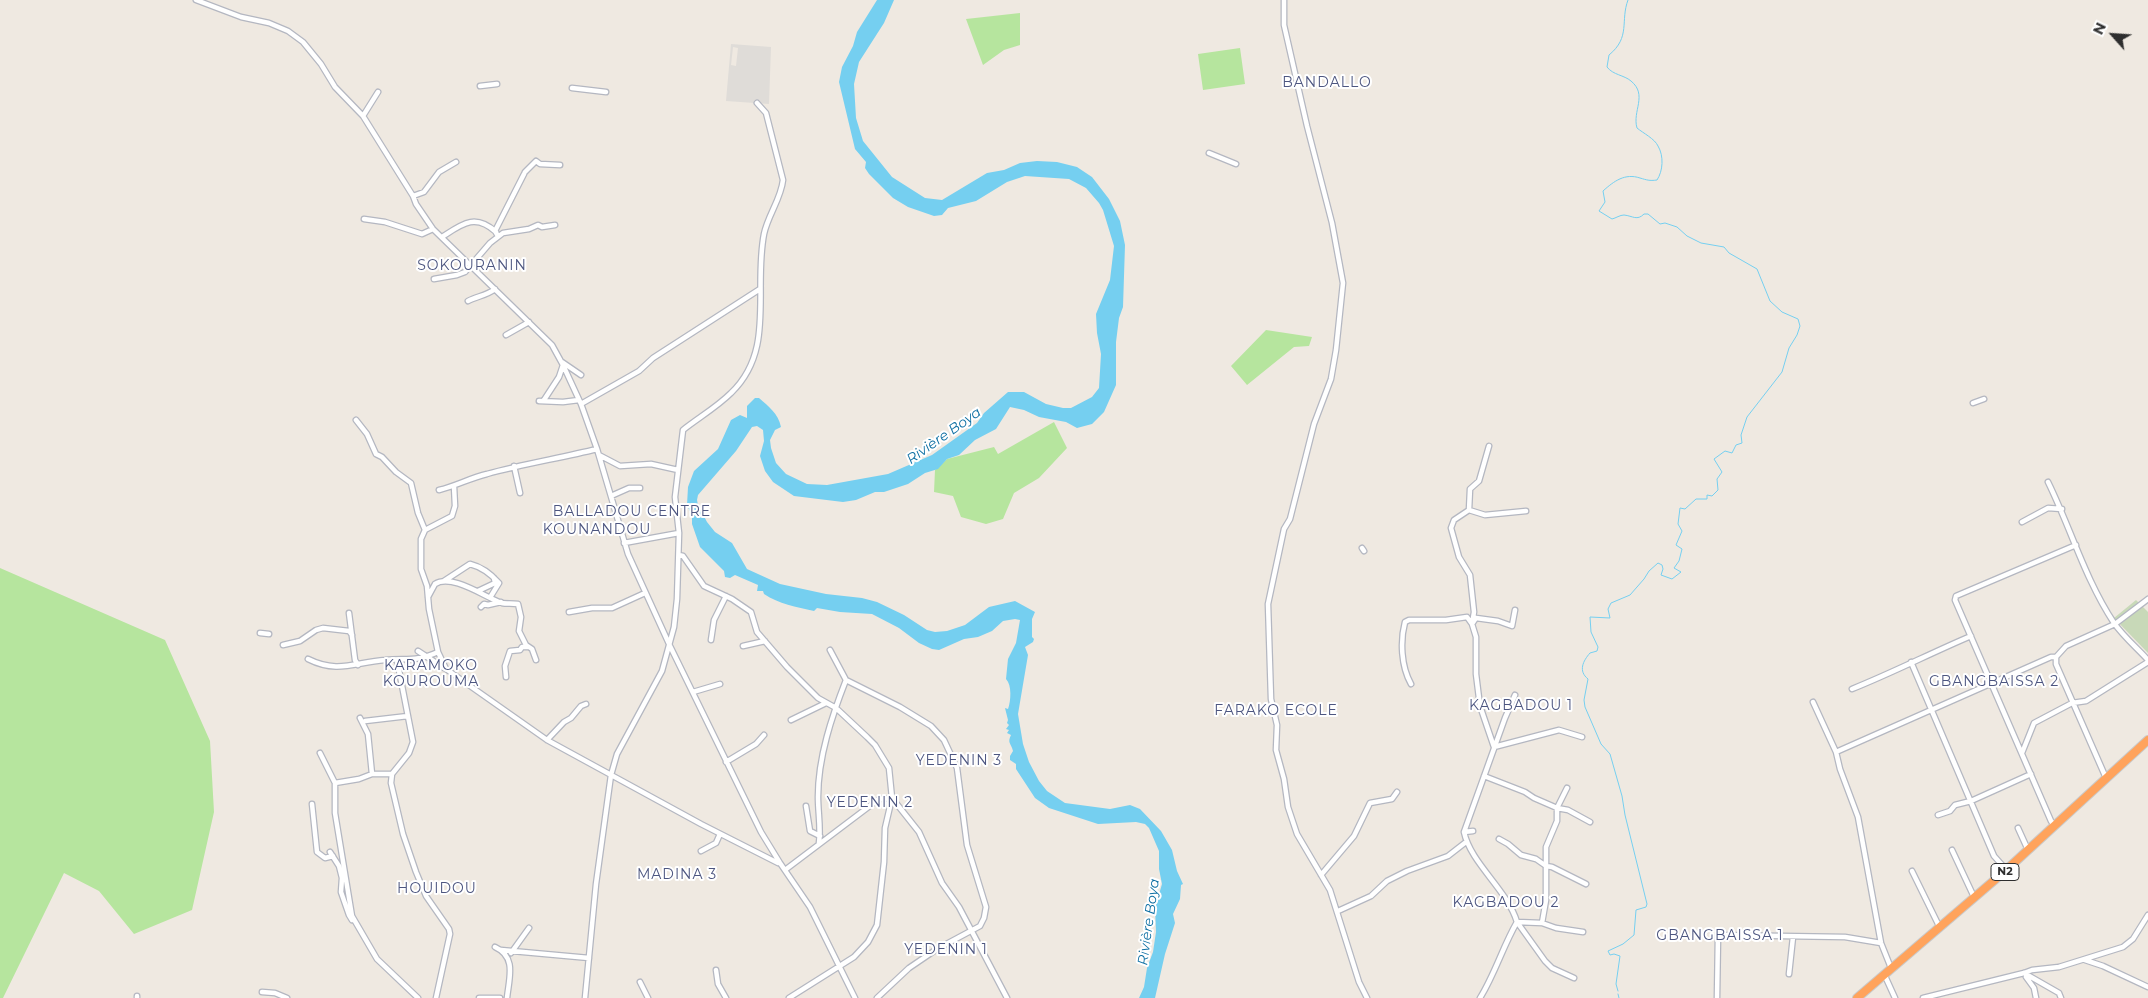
<!DOCTYPE html>
<html>
<head>
<meta charset="utf-8">
<style>
	body { margin:0 }
	#map { position:relative; width:2148px; height:998px; overflow:hidden; background:#efe9e1; font-family:Montserrat,sans-serif }
	canvas { display:block }
	.north { position:absolute; left:2088px; top:10px; width:50px; height:50px; -webkit-text-stroke:4px #fff; paint-order:stroke; rotate:296deg; font-size:14px; font-weight:700; line-height:20px; text-align:center; color:#2e2e2e }
	.north::after { content:''; display:block; margin:auto; width:18px; height:22px; background:#2e2e2e; clip-path:polygon(50% 0,100% 100%,50% 72%,0 100%) }
</style>
</head>
<body>
<div id="map">
<canvas width="2148" height="998"></canvas>
<div class="north">N</div>
</div>
<script>
const c = document.querySelector('canvas').getContext('2d');
c.lineJoin = 'round';
function fillPath(path, color) { c.fillStyle = color; c.fill(path, 'evenodd'); }
function trace(path, color, width, dash) { c.strokeStyle = color; c.lineWidth = width; c.lineCap = dash ? 'butt' : 'round'; c.setLineDash(dash || []); c.stroke(path); }
function write(font, color, halo, rows, align = 'center') {
  c.font = font + ' Montserrat,sans-serif'; c.lineWidth = 4; c.setLineDash([]); c.textBaseline = 'middle'; c.strokeStyle = halo; c.fillStyle = color; for (const [text, x, y, turn = 0] of rows) {
    c.save(); c.translate(x, y); c.rotate((+turn || 0) * Math.PI / 180); c.textAlign = isNaN(turn) ? turn : align; if (halo) c.strokeText(text, 0, 0); c.fillText(text, 0, 0); c.restore();
  }
}
fillPath(new Path2D(`
	M1020,13V45L1004,50L983,65L966,19Z
	M1240,48L1245,84L1203,90L1198,54Z
	M1266,330L1312,337L1309,346L1294,347L1247,385L1231,366Z
	M1054,422L1067,448L1039,478L1014,493L1003,519L986,524L961,517L953,496L934,492L935,470L947,459L994,447L998,454Z
	M0,568L165,640L210,741L214,812L192,910L134,934L99,891L64,873L3,998H0Z`), '#b6e59e');
fillPath(new Path2D(`
	M2136,600L2148,612V653L2114,618Z`), '#c8d9b8');
fillPath(new Path2D(`
	M731,44L771,47L769,104L726,101ZM733,47L738,48L736,66L731,65Z`), '#dfdcd8');
fillPath(new Path2D(`
	M877,0H894L884,23L859,62L854,84L856,118L863,141L892,177L925,198L942,200L987,173L1004,170L1020,163L1037,161L1057,162L1077,167L1092,177L1109,199L1120,221L1125,245L1123,307L1119,318L1116,342V385L1104,412L1092,424L1077,428L1066,422L1039,417L1024,410L1010,407L996,429L975,440L959,455L947,459L938,469L925,473L908,484L884,492H875L856,500L843,502L794,496L773,482L765,471L760,456L764,441L763,430L757,426L752,427L736,451L698,495L697,500L698,505L707,522L715,532L732,543L747,569L780,584L826,594L862,598L877,602L904,615L927,630L935,632L947,631L965,625L989,607L1015,601L1035,612L1032,619V637L1034,639L1033,642L1025,647L1028,655L1018,714L1023,744L1029,762L1039,781L1047,791L1065,803L1110,809L1130,805L1140,809L1161,831L1172,850L1177,871L1183,884L1181,885L1180,899L1173,914L1175,923L1165,954L1155,998H1139L1144,987L1147,968L1153,952L1156,932L1155,908L1162,884L1159,869V851L1149,828L1145,824L1136,822L1098,824L1049,808L1035,798L1016,769V764L1010,760V756L1013,751C1011,743 1007,743 1011,735L1007,733L1009,730L1006,729L1009,725L1007,723L1008,720L1005,708L1008,709C1011,701 1012,685 1006,679L1008,659L1016,643L1020,620L1015,619L1003,621L992,631L978,637L964,639L939,650L932,649L919,643L899,628L872,614L840,612L817,608L814,611C796,607 779,604 764,594L763,591H757L758,585L735,575L730,578L725,577L724,571L700,547L692,524V516L687,505L688,487L694,471L718,449L731,420L740,415L747,418V406L755,398H759C769,407 778,413 781,427L775,430L770,440L771,448L776,463L786,474L807,484L827,485L888,474L932,455L977,423L984,413L1008,392H1024L1046,404L1063,408H1071L1092,397L1099,388L1101,354L1097,333L1096,314L1110,280L1114,246L1103,210L1099,203L1086,188L1069,179L1025,176L1007,182L976,201L948,208L942,215L934,216L908,207L893,198L869,174L865,168L866,162L855,149L839,82L842,67L853,46L857,32Z`), '#75cff0');
trace(new Path2D(`
	M1618,991L1616,984L1620,956L1614,954L1610,955L1608,951L1623,944L1634,935L1636,910L1646,907L1647,904L1625,815L1622,796L1610,754L1601,744L1585,707L1584,700L1588,679C1578,671 1583,661 1590,653L1597,651L1598,647L1591,632L1590,617L1610,618L1608,609L1611,603L1630,595L1644,579L1649,571L1658,563L1662,565L1663,569L1661,575L1672,579L1681,572L1674,568L1679,561L1682,549L1676,545L1682,531L1678,524L1680,508L1685,509L1696,499H1707V495L1712,496L1718,490L1717,479L1722,472L1714,459L1725,451L1732,453L1736,445L1742,443L1741,435L1747,417L1782,372L1789,348L1797,335L1800,326L1798,319L1782,312L1770,301L1757,269L1729,253L1724,247L1701,243L1687,236L1677,227L1665,223L1660,224L1648,214H1644C1637,221 1633,216 1624,215C1620,215 1616,218 1612,219L1599,211L1605,202L1603,191C1614,181 1625,173 1640,178C1647,180 1649,181 1657,180C1663,171 1664,156 1658,146C1655,139 1643,133 1637,128C1632,111 1648,95 1631,81C1624,75 1613,75 1607,67L1609,55C1631,37 1620,21 1628,0
	M1618,994L1619,998`), '#75cff0', 1);
const street = new Path2D(`
	M196,0L241,17L269,23L288,31L303,42L321,64L335,87L363,116L413,196L416,204L433,229L552,345L563,365L581,404L597,449L628,554L670,646L761,832L780,863L810,907L855,998
	M1284,0V25L1307,126L1332,223L1343,283L1336,350L1331,379L1314,424L1290,519L1284,529L1268,604L1271,699L1277,725L1276,750L1284,779L1288,807L1297,834L1330,890L1359,982L1367,998
	M480,86L497,84
	M572,88L606,92
	M363,116L378,92
	M1209,153L1236,164
	M525,172L536,161L540,164L560,165
	M413,196L424,192L439,172L456,162
	M364,219L385,222L422,234L433,229
	M498,236L495,231L524,174
	M442,237C462,224 475,213 496,232
	M434,279L457,275L465,272L490,243L503,233L529,229L538,225L542,227L555,225
	M468,301C477,296 486,296 495,289
	M506,335L529,322
	M562,362L581,375
	M544,400L559,377L563,365
	M539,401L563,402L579,400
	M1973,403L1984,399
	M581,404L639,371L653,358L760,289
	M356,420L367,434L376,454L382,457L396,472L411,483L418,513L425,530
	M599,455L620,466L651,464L678,470
	M514,466L520,493
	M2048,482C2071,529 2085,579 2114,623C2123,636 2137,648 2148,660
	M454,486L455,506L452,516L425,530L421,539V569L427,586L429,609L438,652L446,669L547,740L701,824L778,863
	M439,490C456,486 470,478 487,474C523,464 561,458 597,449
	M611,496L629,488H640
	M1469,510L1470,489L1479,481L1489,446
	M1526,511L1485,515L1469,510L1454,520L1451,528L1459,557L1470,575L1474,612L1472,624L1476,637V674L1480,706L1494,747L1559,730L1582,737
	M2022,522L2048,508L2062,509
	M624,543L679,533
	M1362,548L1364,551
	M679,555L683,556L704,586L732,599L751,612L757,632L787,667L818,698L836,708L867,737L875,745L889,768L892,798L885,828L884,862L877,925L868,942L854,957L789,998
	M444,581L470,564C482,567 491,574 499,583L491,596
	M478,591L495,583L494,578
	M428,597L435,584C452,573 486,598 502,603C506,604 513,603 518,604L521,617L519,631L526,645L532,649L536,660
	M481,607L484,604L488,605L501,602
	M569,612L592,608H612L645,593
	M349,613L355,660L358,665
	M260,633L269,634
	M711,640L714,620L726,596
	M283,645L300,641L316,630L323,628L349,631L352,635
	M743,646L765,641
	M830,650L846,680
	M418,651L444,668
	M308,659C338,674 355,662 385,660C407,658 416,662 438,652
	M397,660L413,742L409,753L392,774L391,783L403,834L416,872L426,896L449,929L450,934L436,998
	M1911,662L1994,856L2003,866L2004,872
	M506,677L505,666L510,651L520,650L522,647H528
	M1411,684C1401,666 1400,641 1405,622L1409,620H1446L1467,617L1472,624L1476,618L1498,621L1512,626L1515,610
	M1852,689C1892,673 1931,653 1971,636
	M693,692L720,684
	M1515,695L1505,718L1464,832C1471,864 1507,889 1517,922L1542,923L1546,900V866L1552,867L1586,884
	M1813,702L1836,752L1840,769L1858,817L1881,943L1891,968
	M360,718L368,734L372,774
	M791,720L826,703
	M365,721L408,716
	M547,740L564,722L571,718L581,706L586,704
	M1836,752L2051,657H2056
	M320,753L335,783V813L352,916L377,959L418,998
	M2022,753L2034,723L2072,703L2086,701L2148,662
	M726,762L756,744L764,735
	M1484,776L1525,792L1534,798L1557,808L1568,810L1590,822
	M2106,778L2056,664V657L2066,646L2115,624L2148,599
	M335,783L359,779L372,774H392
	M312,804L317,852L325,858L333,856
	M806,806L810,831L820,836
	M1938,815L1950,811L1955,805L1971,801L2031,774
	M2055,826L2051,821L1955,600L1956,596L2076,545
	M2018,828L2028,850
	M1464,832L1473,831
	M1499,839L1508,844L1521,855L1536,859L1546,866
	M819,843C821,828 818,812 818,797C818,757 832,716 846,680L900,707L931,726L944,740L957,768L967,845L986,907L984,918L980,926L937,949L909,968L877,998
	M1952,850L1974,897
	M701,851L716,843L720,834
	M330,852L339,866L342,878L341,892L349,915L352,920
	M1546,866V847L1557,821V808L1567,788
	M785,870L879,799L892,798L919,832L942,883L959,907L1007,998
	M1912,871L1940,928
	M1321,875L1354,836L1370,803L1392,799L1397,792
	M1338,911L1371,896L1387,881L1407,871L1448,856L1466,842
	M1542,923L1556,928L1583,932
	M495,947C517,957 509,978 507,998
	M501,950L589,958
	M511,953L529,928
	M2085,960L2103,966L2148,987
	M716,970L718,984L726,998
	M2024,973L2059,993L2061,998
	M1789,974L1793,937
	M1885,976L1895,998
	M2026,977L2034,988L2036,998
	M640,982L648,998
	M262,992L275,993L287,998
	M137,996V998
	M479,998H500
	M585,998L596,884L611,775L617,754L662,671L674,627L677,599L679,533L675,497L683,430C698,418 717,407 731,393C776,350 753,290 764,234C768,215 781,199 783,180L766,113L757,103
	M1480,998C1495,974 1503,946 1517,922L1545,961L1552,968L1574,978
	M1717,998L1718,935L1845,937L1881,943
	M1923,998L2024,973L2032,970L2059,967L2123,947L2133,939L2148,915`);
const highway = new Path2D(`
	M1857,998L2004,872L2148,740`);
trace(street, '#b4b7c1', 7);
trace(highway, '#c9c9c9', 10);
trace(street, '#fff', 4.5);
trace(highway, '#ffa35c', 8);
for (const [x, y, w] of [
	[2005,872,28]
]) { const box = new Path2D(); box.roundRect(x - w / 2, y - 8.5, w, 17, 4); c.fillStyle = '#fff'; c.fill(box); trace(box, '#2e2e2e', 1); }
write('bold 11px', '#2e2e2e', null, [
	["N2",2005,872]
]);
c.letterSpacing = '1px';
write('14px', '#4d5680', '#fff', [
	["BANDALLO",1327,83],
	["SOKOURANIN",472,266],
	["BALLADOU CENTRE",632,512],
	["KOUNANDOU",597,530],
	["KARAMOKO",431,666],
	["KOUROUMA",431,682],
	["GBANGBAISSA 2",1994,682],
	["KAGBADOU 1",1521,706],
	["FARAKO ECOLE",1276,711],
	["YEDENIN 3",959,761],
	["YEDENIN 2",870,803],
	["MADINA 3",677,875],
	["HOUIDOU",437,889],
	["KAGBADOU 2",1506,903],
	["GBANGBAISSA 1",1720,936],
	["YEDENIN 1",946,950]
]);
c.letterSpacing = '0px';
write('italic 14px', '#0d6fa3', '#fff', [
	["Rivière Boya",944,436,-35],
	["Rivière Boya",1149,922,-82]
]);
</script>
</body>
</html>
